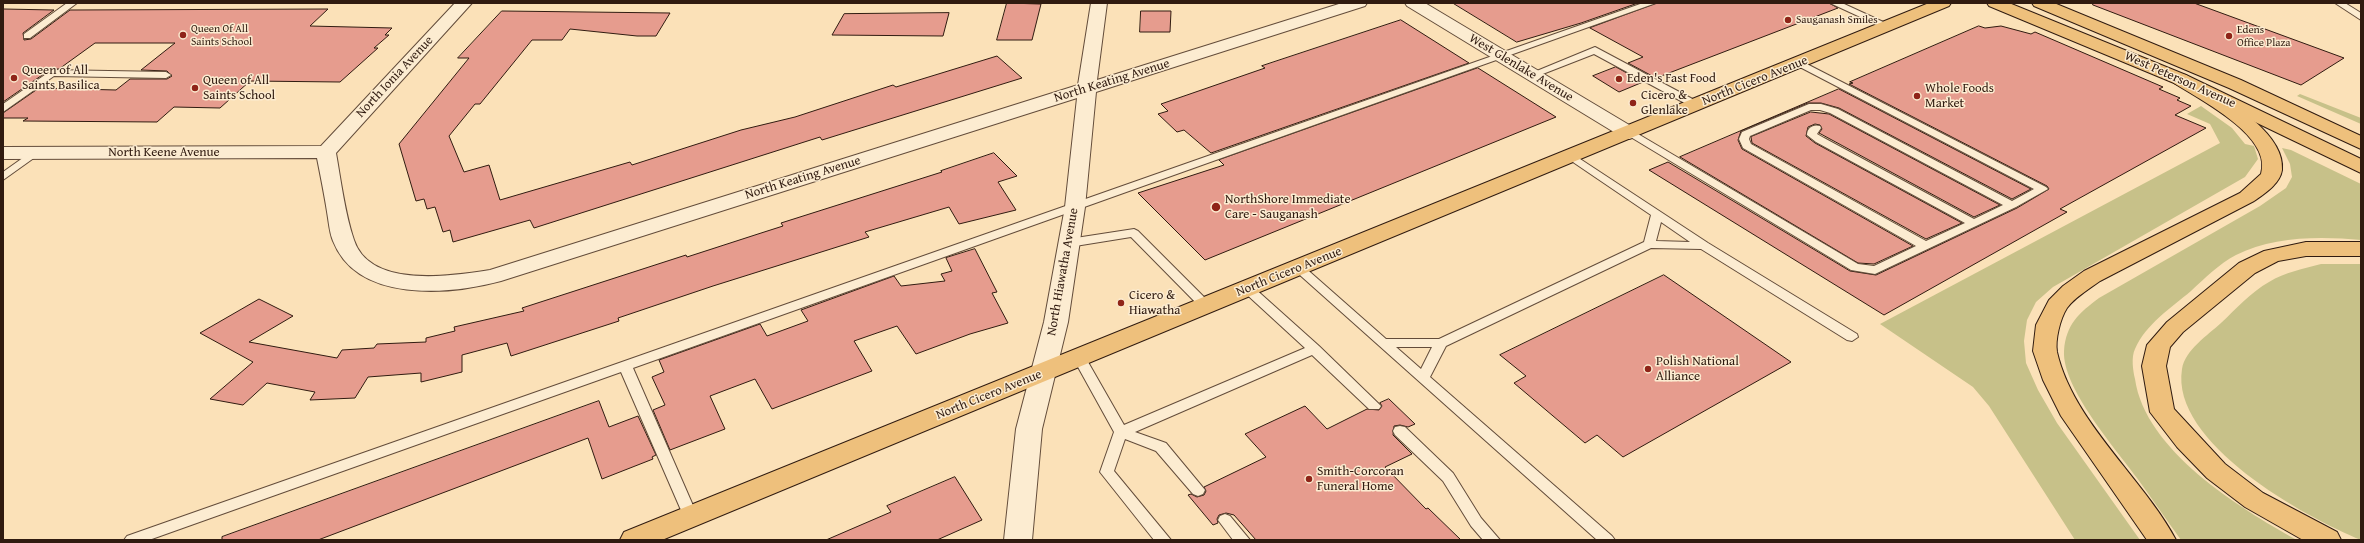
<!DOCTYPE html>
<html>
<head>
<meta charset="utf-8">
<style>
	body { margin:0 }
	#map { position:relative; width:2364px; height:543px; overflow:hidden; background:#fbe1b8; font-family:"Gentium Book Plus",serif }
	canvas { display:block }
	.frame { position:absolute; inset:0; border:4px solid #301b10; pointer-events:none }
</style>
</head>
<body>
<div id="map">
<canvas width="2364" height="543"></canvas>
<div class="frame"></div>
</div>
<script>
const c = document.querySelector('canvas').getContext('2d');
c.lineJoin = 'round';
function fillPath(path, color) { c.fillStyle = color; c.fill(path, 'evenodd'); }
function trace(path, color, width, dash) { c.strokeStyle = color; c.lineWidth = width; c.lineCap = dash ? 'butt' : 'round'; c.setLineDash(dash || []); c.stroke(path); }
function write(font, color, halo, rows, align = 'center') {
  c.font = font + ' "Gentium Book Plus",serif'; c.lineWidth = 3; c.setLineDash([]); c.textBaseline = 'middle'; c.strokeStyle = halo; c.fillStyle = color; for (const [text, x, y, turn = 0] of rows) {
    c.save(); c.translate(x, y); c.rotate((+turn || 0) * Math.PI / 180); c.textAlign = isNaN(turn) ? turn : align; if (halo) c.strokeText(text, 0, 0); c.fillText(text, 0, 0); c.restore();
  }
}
fillPath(new Path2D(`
	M2300,94L2361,118V124L2297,96Z
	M2201,106L2232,128L2245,144L2254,146L2258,159L2245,177L2053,287L2036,302L2027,320L2024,341L2026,363L2038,390L2057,423L2140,540H2075L1989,406L1973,387L1880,324L2220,143L2210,124L2187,114Z
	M2282,148L2291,150L2361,184V240C2322,236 2272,236 2236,255C2219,264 2205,278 2191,291C2171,308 2146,324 2135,349C2131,357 2133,371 2135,379C2145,450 2239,508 2297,540H2181C2166,519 2152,499 2137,478C2116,449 2062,388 2064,351C2066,324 2079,313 2099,298L2260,206L2286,188L2292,177L2290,164Z
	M2321,264H2361V540C2305,517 2170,443 2182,369C2185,350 2208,335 2221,323C2236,309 2251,292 2269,282C2285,272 2303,269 2321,264Z`), '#c7c189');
const building = new Path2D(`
	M1007,3L1041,4L1032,40H997Z
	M1453,3H1638L1581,23L1517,42Z
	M1657,3H1829L1838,8L1656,78L1628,63L1643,57L1590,28Z
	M2093,3H2194L2344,58L2301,85L2093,5Z
	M3,9L54,10L23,33L24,40L31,39L70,10L328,9L310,26L392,28L385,35H389L374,48H378L340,82L250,81L220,108L174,107L157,122L23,121L28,118H3V113L39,88L116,90L130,79H167L172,76L167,71L141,70L175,43H95L59,69H51L3,102Z
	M502,11L670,13L656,36H637L570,29L562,40H532L480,104H475L449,136L464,172L489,165L500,200L630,162L632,165L741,130L795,117L893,85L896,87L997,56L1022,78L822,140L820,137L534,228L530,220L453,242L450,230L443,232L435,207L427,209L424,199L416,201L399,144L469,58H458Z
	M1141,11H1171L1170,32H1140Z
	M949,13L943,36L832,35L844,14Z
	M1401,20L1469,63L1211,153L1184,130L1177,132L1158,114L1168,111L1161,104L1265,68L1262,66Z
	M1979,26L1985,28L2001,26L2031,34L2035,32L2163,87L2159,89L2180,98L2177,100L2191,106L2175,115L2206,128L2060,209L2067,212L1884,315L1649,170L1668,162L1850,271L1876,275L2017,208L2049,189L2047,186L1849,84L1853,83L1850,82Z
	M1616,67L1643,82L1619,92L1593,76Z
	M1478,68L1556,117L1205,260L1138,193L1224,165L1219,160Z
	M1839,89L2031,189L2012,199L1839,108L1821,103H1808L1741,131L1738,140L1742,149L1913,246L1874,264L1858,263L1680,157Z
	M1811,112L1829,114L2000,205L1974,217L1819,133L1822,129L1820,125L1815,124L1808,127L1806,136L1815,143L1962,223L1926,239L1752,143L1751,137Z
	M994,153L1017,176L998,182L1016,210L959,224L949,207L865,232L869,237L713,286L618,318L619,321L511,356L507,343L462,355V372L421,382V373L368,377L355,398L310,400L315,392L267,383L243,405L210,399L253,362L200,333L259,299L293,316L249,342L337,358L342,350L374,348L377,344L426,342V338L455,331L454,327L524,311L522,308L686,255L687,257L758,234L783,226L781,223L942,172L941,171Z
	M975,249L997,292L992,293L1008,323L970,334L916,354L897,326L854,341L872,371L772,409L755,379L710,396L725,429L670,450L653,410L665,405L652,377L664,372L659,360L760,324L767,336L808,321L801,310L894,276L901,286L945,281L941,274L952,271L946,258Z
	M1664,275L1791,362L1623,457L1597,435L1585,443L1514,383L1526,376L1500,355Z
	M1389,399L1415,424L1408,427L1400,425L1394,426L1393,435L1412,454L1385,467L1426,509L1428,508L1461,540H1256L1234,515L1226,513L1219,515L1217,519L1218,523L1213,525L1188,495L1191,494L1197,497L1204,495L1206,491L1204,487L1266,457L1245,434L1305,406L1327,429L1367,409L1379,410L1382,406L1380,403Z
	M599,401L609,427L638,416L656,455L652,457L653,459L602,479L588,438L318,540H222V537Z
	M955,477L982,520L937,540H826L891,512L887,506Z`);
fillPath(building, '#e69c8e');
trace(building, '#301b10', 1);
const lane = new Path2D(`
	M67,3H77L30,38H24V34Z
	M1643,3H1656L633,368L698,517L696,521L691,523L686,521L684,517L621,372L149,540H124L127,536Z
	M1830,3H1842L1892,26L1890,28H1884Z
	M2335,3H2345L2361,13V20Z
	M1595,47L1700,103L1701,105L1696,108L1692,107L1594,54L1535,77L1532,78L1527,75Z
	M1799,60L2046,187L2048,189L2016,207L1875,274L1851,270L1624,133L1625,131H1633L1858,264L1874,266L1916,246L1743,148L1739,139L1742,132L1809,104H1821L1838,109L2012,201L2034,189L1796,65V61ZM1811,110H1820L1830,113L2003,205L1974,219L1824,138L1817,134L1821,128L1820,126C1813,124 1807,128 1807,135L1816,142L1965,223L1926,241L1751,144L1749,139L1750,136Z
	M52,70L166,72L171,75L166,78L54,76L3,112V104Z
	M34,150L39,153L38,155L3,180V172Z
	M1571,153L1708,243L1857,334L1858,337L1852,341L1847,340L1701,249L1651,248L1446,346L1430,377L1612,536L1615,540H1597L1292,268L1298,264L1302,265L1386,339H1439L1644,242L1651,215L1567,158L1566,156L1567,154ZM1661,222L1690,242L1656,241ZM1396,347H1432L1421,369Z
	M1134,229L1138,231L1210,303L1212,306L1210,309H1202L1131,237L1069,247L1063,243L1069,239Z
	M1248,285L1252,286L1319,346L1381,406L1379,409H1369L1312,355L1135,432L1166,443L1205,490L1203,494L1198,496L1193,494L1156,451L1125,439L1114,471L1171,540H1154L1100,472L1114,432L1073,358L1074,355H1084L1124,425L1305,348L1244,292L1242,289Z
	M1400,426L1405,427L1453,473L1481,518L1500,540H1483L1471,526L1443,481L1395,435L1393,431L1395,427Z
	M1225,514L1230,516L1250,540H1233L1218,520L1220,516Z`);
const street = new Path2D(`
	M455,3H472L336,153C341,181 345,214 354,240C370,289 452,276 490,270L1078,85L1091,3H1107L1097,80L1342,3H1367L1365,6L1096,92L1085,207L1068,322L1042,429L1032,540H1004L1016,429L1044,322L1065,207L1077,98L501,281C449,295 357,303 333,241C330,234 329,225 328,218C325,198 321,178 317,158L3,159V147L321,146Z
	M1405,3H1425L1636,129L1639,133L1636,137L1629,139L1622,137L1407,6Z`);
const primary = new Path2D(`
	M1929,3H1951L1949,6L662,540H620L624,532Z
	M1987,3H2009L2186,75L2361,159V173L2174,83L1989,6Z
	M2032,3H2054L2241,80L2361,136V149L2229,88L2034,6Z`);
const highway = new Path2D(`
	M2180,74L2186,75C2215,93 2286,130 2282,170C2280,184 2264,194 2254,201L2100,281C2089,289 2075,297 2067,308C2060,319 2055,340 2057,352C2073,422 2143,478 2176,540H2147L2061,416L2043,380L2033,351L2036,325L2049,300L2063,286L2084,271L2240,193L2261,174C2273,136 2200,100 2174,83L2171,79L2174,75Z
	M2306,242H2361V256H2306L2278,261L2255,273L2183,332L2170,347L2166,366L2174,409L2225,464L2263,493L2337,532L2341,540H2303L2245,507L2207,478L2177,447L2150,412L2142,366L2147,345L2167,322L2239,263L2264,251Z`);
trace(lane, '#634c3a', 2);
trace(street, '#634c3a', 2);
trace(primary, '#301b10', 2);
trace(highway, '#301b10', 2);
fillPath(lane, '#fcecd1');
fillPath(street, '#fcecd1');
fillPath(primary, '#eec07c');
fillPath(highway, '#eec07c');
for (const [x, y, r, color] of [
	[1788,20,4,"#8f2418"],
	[183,35,4,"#8f2418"],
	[2229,36,4,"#8f2418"],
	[14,78,4,"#8f2418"],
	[1619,79,4,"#8f2418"],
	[195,88,4,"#8f2418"],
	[1917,96,4,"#8f2418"],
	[1633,103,4,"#8f2418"],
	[1216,207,5,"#8f2418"],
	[1121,303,4,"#8f2418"],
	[1648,369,4,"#8f2418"],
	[1309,479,4,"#8f2418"]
]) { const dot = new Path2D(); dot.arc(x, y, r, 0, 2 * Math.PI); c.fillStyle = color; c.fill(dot); trace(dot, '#fcecd1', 1.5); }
write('11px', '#301b10', '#fcecd1', [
	["Sauganash Smiles",1796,20],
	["Queen Of All",191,29],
	["Saints School",191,42],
	["Edens",2237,30],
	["Office Plaza",2237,43]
], 'left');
write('13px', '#301b10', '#fcecd1', [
	["West Glenlake Avenue",1521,68,31],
	["North Ionia Avenue",395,77,-47],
	["West Peterson Avenue",2180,80,24],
	["North Keating Avenue",1112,81,-17],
	["North Cicero Avenue",1755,81,-22],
	["North Keene Avenue",164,153],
	["North Keating Avenue",803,178,-17],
	["North Hiawatha Avenue",1063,272,-80],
	["North Cicero Avenue",1289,272,-22],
	["North Cicero Avenue",989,395,-22]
]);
write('13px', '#301b10', '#fcecd1', [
	["Queen of All",22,71],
	["Saints Basilica",22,86],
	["Eden's Fast Food",1627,79],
	["Queen of All",203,81],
	["Saints School",203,96],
	["Whole Foods",1925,89],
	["Market",1925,104],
	["Cicero &",1641,96],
	["Glenlake",1641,111],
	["NorthShore Immediate",1225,200],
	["Care - Sauganash",1225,215],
	["Cicero &",1129,296],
	["Hiawatha",1129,311],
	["Polish National",1656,362],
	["Alliance",1656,377],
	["Smith-Corcoran",1317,472],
	["Funeral Home",1317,487]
], 'left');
</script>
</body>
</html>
